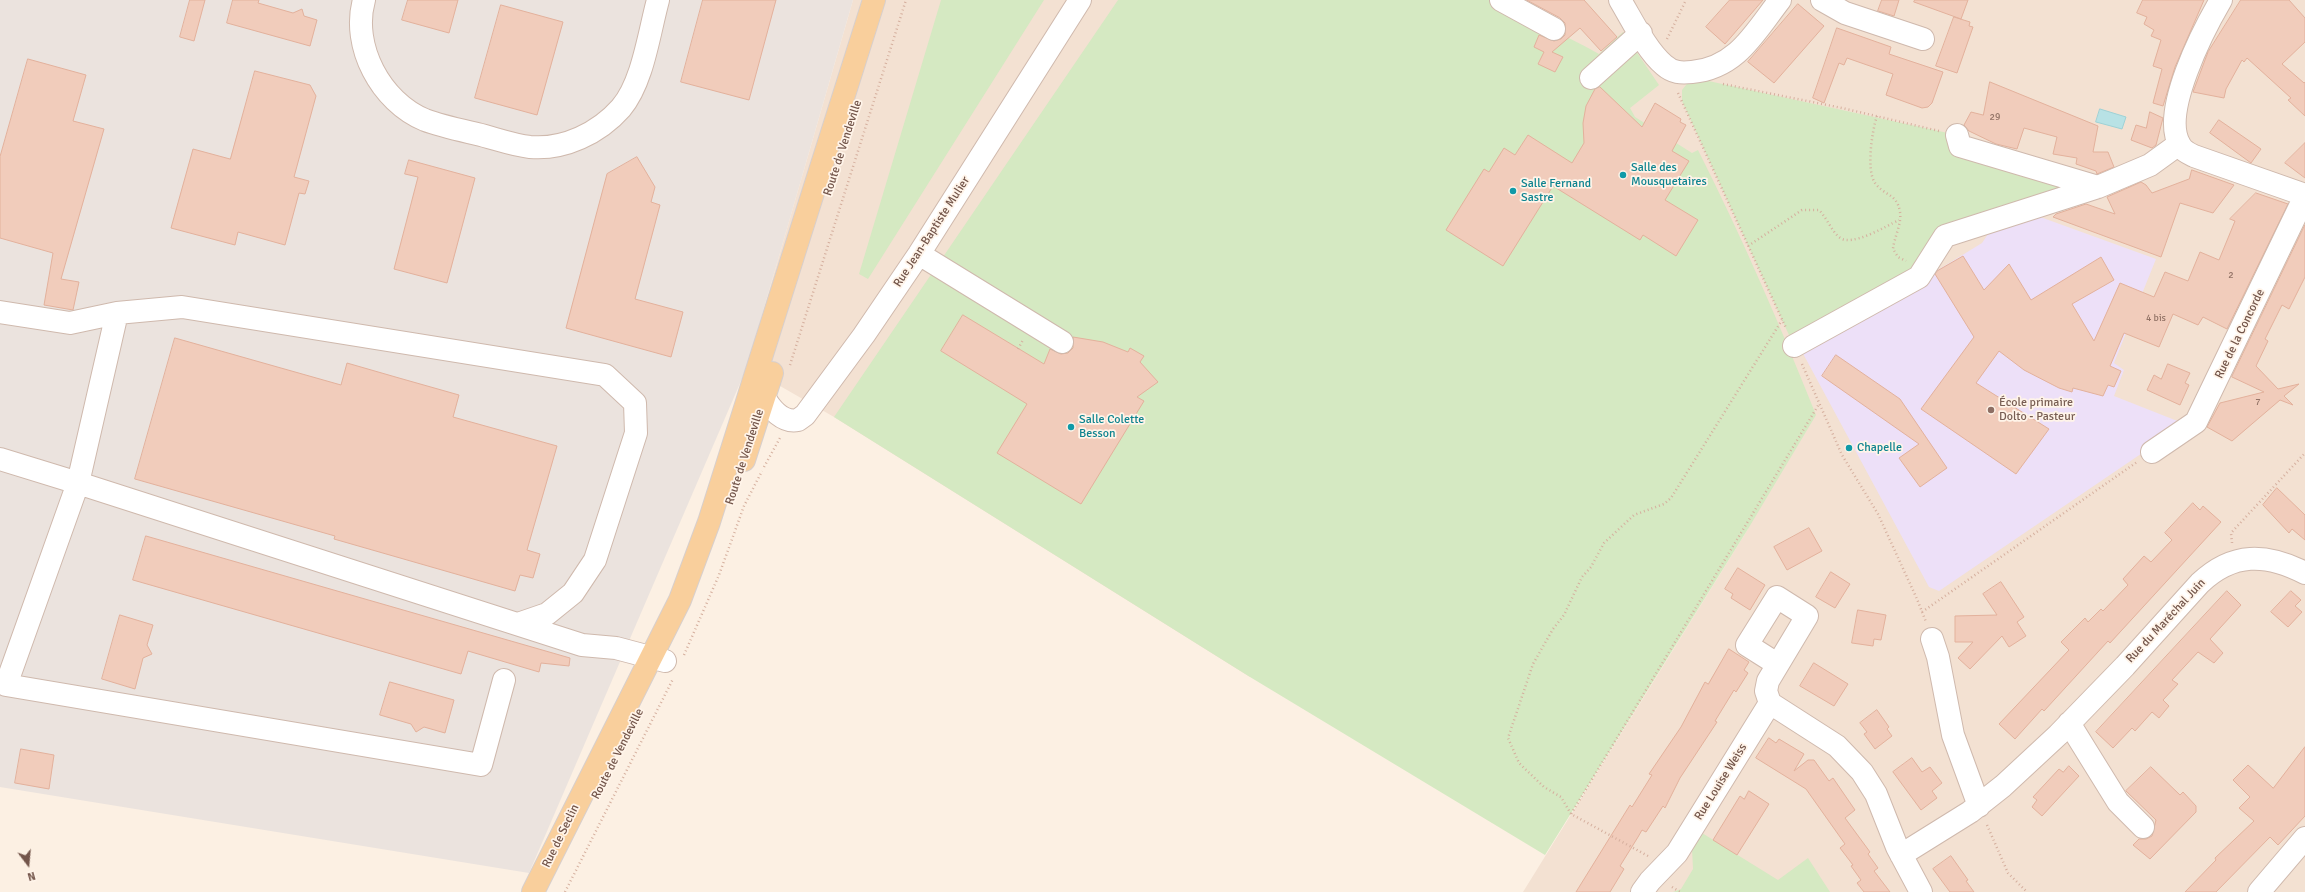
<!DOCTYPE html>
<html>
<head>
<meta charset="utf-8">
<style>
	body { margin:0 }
	#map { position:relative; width:2305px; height:892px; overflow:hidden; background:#fcf0e3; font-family:Signika,sans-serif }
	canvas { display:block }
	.north { position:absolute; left:8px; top:844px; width:40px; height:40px; -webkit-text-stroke:3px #fff4e9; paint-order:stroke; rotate:164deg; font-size:11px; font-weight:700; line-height:16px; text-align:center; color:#73554a }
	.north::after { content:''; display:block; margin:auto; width:14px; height:18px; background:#73554a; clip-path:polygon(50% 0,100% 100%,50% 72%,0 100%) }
</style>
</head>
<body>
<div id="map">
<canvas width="2305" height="892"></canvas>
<div class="north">N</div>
</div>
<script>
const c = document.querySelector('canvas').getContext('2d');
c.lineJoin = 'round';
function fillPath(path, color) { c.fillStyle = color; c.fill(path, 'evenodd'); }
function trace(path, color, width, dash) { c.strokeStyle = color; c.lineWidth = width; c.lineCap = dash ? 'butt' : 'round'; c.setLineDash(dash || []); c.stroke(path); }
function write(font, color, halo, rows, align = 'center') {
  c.font = font + ' Signika,sans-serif'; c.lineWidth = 3.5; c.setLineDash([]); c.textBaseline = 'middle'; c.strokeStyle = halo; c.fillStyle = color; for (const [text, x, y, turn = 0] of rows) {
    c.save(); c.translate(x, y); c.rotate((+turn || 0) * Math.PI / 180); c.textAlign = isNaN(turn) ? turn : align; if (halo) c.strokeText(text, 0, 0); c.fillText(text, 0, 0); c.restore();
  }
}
fillPath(new Path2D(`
	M853,0H2305V892H1523L1748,529L1250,677L834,417L747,367Z`), '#f3e1d2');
fillPath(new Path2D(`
	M0,0H853L747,367L529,873L0,787Z`), '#ebe3de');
fillPath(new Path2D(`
	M2032,214L2156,259L2114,363L2124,370L2114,396L2185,424L1939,591L1929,587L1800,348L1928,276L1982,243L1994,225Z`), '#ede0f8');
fillPath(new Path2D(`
	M941,0H1044L868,279L859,274Z
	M1118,0H1489C1525,19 1563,33 1599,54L1623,32L1659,85L1630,108L1635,117L1692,153L1698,150C1742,237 1780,325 1816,415L1748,529L1545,855L1250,677L834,417Z
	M1690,80H1704L1957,135L2098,187L1946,236L1919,277L1794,346L1682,101V90Z
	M1702,833L1778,880L1808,858L1830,892H1673L1681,889L1693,869L1692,849Z`), '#d5e9c2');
const water = new Path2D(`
	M2100,109L2126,117L2122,129L2096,122Z`);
fillPath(water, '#b8e2e5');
trace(water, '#9ed2d6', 1);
const building = new Path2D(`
	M190,0H205L194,41L180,37Z
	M233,0H259L258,3L293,13L302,9L304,16L317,20L310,46L227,23Z
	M408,0H458L449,33L402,20Z
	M703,0H776L749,100L681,82Z
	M1527,0H1584L1617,37L1601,51L1580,28L1552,52L1563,57L1555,72L1538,64L1544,52L1534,47L1539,35L1554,41L1561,39L1565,35V23L1560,18Z
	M1730,0H1763L1725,44L1706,27Z
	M1882,0H1899L1894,16L1878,11Z
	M1915,0H1968L1961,19L1914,2Z
	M2143,0H2204L2175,67L2163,106L2153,103L2162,69L2153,66L2161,40L2151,36L2154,30L2144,24L2147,17L2137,13Z
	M2241,0H2289L2305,18V42L2282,64L2304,83L2305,82V116L2288,100L2291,98L2247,58L2244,62L2242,60L2226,89L2224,98L2193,92L2208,52Z
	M1798,4L1824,26L1774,83L1748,62Z
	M501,5L563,22L537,115L475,98Z
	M1954,17L1970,22L1969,26L1973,27L1957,73L1936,66Z
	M1837,28L1891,47L1889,54L1943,72L1932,103L1928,107L1922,108L1886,95L1893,74L1847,58L1844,65L1839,63L1824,103L1813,98Z
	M28,59L86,75L73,121L104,129L61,279L79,282L73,310L44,305L53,253L0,238V157Z
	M255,71L310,85L316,96L294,177L309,181L305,194L299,193L285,245L238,232L235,245L171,228L193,149L230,159Z
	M1990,82L2098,126L2093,152H2108L2114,167L2097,174L2096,171L2076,164L2077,158L2053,154L2057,137L2024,128L2017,149L1996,144L1969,131L1964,125L1971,112L1983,115Z
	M1600,87L1642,127L1655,103L1681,119L1680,122L1686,125L1672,151L1689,161L1665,200L1698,220L1676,256L1643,235L1640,240L1553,186L1503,266L1446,230L1484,169L1489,172L1504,148L1515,155L1528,135L1572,163L1584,143L1583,123L1586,106L1595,89Z
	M2150,112L2163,118L2156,145L2152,148L2131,140L2136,125L2146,128Z
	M2219,120L2261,149L2251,163L2210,133Z
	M2305,143V178L2285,163Z
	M637,157L655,187L651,202L660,205L635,299L683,312L671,357L566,328L607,174Z
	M409,160L475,178L447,283L394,269L418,177L405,174Z
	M2192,170L2234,185L2213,213L2180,203L2161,257L2053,217L2056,214L2086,204L2115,214L2107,197L2141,182L2146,185L2152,193L2189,179Z
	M2256,193L2288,204L2227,329L2203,317L2198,325L2173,314L2159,347L2124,333L2110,366L2121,371L2114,387L2108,385L2103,396L2073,388L2072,392L2059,388L2024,370L1999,351L1976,383L2049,429L2016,474L1921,409L1974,337L1935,274L1937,271L1963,256L1984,290L2009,264L2031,300L2101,257L2114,280L2072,304L2094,341L2120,283L2154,297L2165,272L2188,281L2200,252L2219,260L2235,221L2230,219Z
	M2305,225V277L2289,309L2282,305L2265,339L2268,341L2256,366L2278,389L2299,384L2284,396L2293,405L2280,400L2232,441L2207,427L2220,403L2264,392L2232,377Z
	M963,315L1044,364L1050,349L1061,354L1068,353L1073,348V337L1103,342L1128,352L1130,348L1144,356L1140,362L1158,382L1137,397L1144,401L1081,504L997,453L1027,404L941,351Z
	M175,338L341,385L347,363L399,378L459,395L453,417L557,446L527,550L540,554L533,578L520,575L515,591L334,539L335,536L135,479Z
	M1836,355L1900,399L1947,468L1920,487L1899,458L1919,444L1822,376Z
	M2168,364L2190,373L2185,383L2189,385L2180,405L2147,390L2154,375L2161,379Z
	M2277,488L2305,515V540L2292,529L2289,533L2263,505Z
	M2193,503L2200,510L2203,506L2221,522L2110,643L2108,641L2044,711L2042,709L2015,739L1999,724L2069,650L2061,642L2085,618L2088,622L2101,609L2103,611L2128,585L2123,579L2144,556L2151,562L2172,540L2165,533Z
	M1809,528L1822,551L1787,570L1774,547Z
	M146,536L570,658L569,666L541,663L539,672L468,651L461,674L133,580Z
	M1738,568L1765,585L1750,610L1731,598L1733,594L1725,589Z
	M1831,572L1850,584L1835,608L1816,597Z
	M2001,582L2024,617L2017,622L2026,636L2009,647L2002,636L1970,669L1958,658L1973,642H1955V616L1997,615L1983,594Z
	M2227,591L2241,605L2210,639L2223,653L2214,663L2198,652L2172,680L2178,684L2163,700L2169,706L2159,718L2152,712L2135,731L2132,728L2113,748L2096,732Z
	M2291,591L2301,600L2295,606L2302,612L2288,627L2271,612Z
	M1858,610L1886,615L1881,640L1874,639L1873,646L1852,643Z
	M120,615L153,625L147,645L152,654L143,658L135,689L102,679Z
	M1729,649L1749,662L1744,670L1748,673L1736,692L1734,690L1715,721L1717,722L1680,778L1665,808L1663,806L1646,832L1642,830L1638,837L1620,866L1624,869L1610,892H1576L1630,805L1632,807L1652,775L1649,774L1681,727L1705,682L1708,684Z
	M1814,663L1848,684L1834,706L1800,686Z
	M390,682L454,700L445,733L424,727L416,732L411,724L380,715Z
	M1877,710L1889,727L1887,729L1892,736L1875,749L1864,734L1867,732L1860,723Z
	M1769,738L1776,743L1779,739L1804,754L1794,771L1808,760H1814L1829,781L1833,778L1855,810L1845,818L1870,852L1868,854L1878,868L1874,871L1890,892H1864L1857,883L1861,880L1851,866L1853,865L1840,848L1845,844L1806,789L1756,758Z
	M2305,747V816L2278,845L2270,837L2216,892H2185L2216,860L2215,858L2254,821L2239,808L2250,797L2233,780L2248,765L2273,788Z
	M21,749L54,755L49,789L15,783Z
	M1912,758L1922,772L1930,767L1942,783L1932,791L1937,798L1921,810L1893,772Z
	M2069,766L2079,776L2042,816L2032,807L2037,800L2033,797L2059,769L2063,772Z
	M2151,767L2180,795L2183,792L2196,806V812L2150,859L2133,845L2139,839H2146L2152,836L2156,820L2126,791Z
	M1749,791L1769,804L1737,855L1713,840L1740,796L1744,799Z
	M1951,856L1968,880L1966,881L1974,892H1950L1933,869Z`);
fillPath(building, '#f1ccbb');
trace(building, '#e3b19c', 1);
const minor = new Path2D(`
	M364,0C351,46 381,102 425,120C441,126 460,130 477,134C494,138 512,145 530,147C564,150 599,133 621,108C643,82 649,33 658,0
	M1501,0L1554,29
	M1620,0C1632,20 1647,51 1664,65C1673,73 1681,73 1692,72C1737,68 1755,32 1780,0
	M1822,0L1845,13L1923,39
	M2221,0C2204,29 2160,113 2180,145C2183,151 2188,153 2194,156L2305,195
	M1591,78L1641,33
	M1957,135L1960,146L2098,187
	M919,254L1062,342
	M0,312L70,323L117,313L182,307L605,375L635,403L636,433L595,560L573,593L547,614L518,624
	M1794,346L1919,277L1945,236L2098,187L2150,165L2179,144
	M764,397C771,409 783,423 798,420L805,415L864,335L919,254L1080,0
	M2152,452L2196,422L2305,196
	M0,459L78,483L117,313
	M1932,639L1938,657L1953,735L1979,806
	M504,680L481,765L6,685L78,483L582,645L616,648L665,661
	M1770,703L1837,746L1862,772L1876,794L1897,847L1921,892
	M2069,723L2118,802L2143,827
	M1901,855L1970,812L2003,786L2058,735L2125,666L2200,583C2233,552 2266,553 2305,573
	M1642,892L1650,881L1677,853L1770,703L1766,691L1768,681L1807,616L1777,597L1747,645L1777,664
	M2259,892L2305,838`);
const major = new Path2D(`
	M744,460L772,373
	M533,892L680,600L709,522L874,0`);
trace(minor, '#cfb9ad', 24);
trace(major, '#d8cfcc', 24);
trace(new Path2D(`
	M1667,39L1686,0
	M1723,84L1842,108L1939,131
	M1678,93L1786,328
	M1877,116C1872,131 1866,170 1875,183C1884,196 1897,193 1900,212C1902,223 1894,238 1893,249L1898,257L1906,261
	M1748,246L1802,210H1819C1827,218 1831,230 1839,237C1851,248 1886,226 1899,220
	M1018,349L1023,340
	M1802,364L1842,455L1878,514L1917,599L1926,622
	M790,365L906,0
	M764,467L780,438
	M2232,543L2231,533L2305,453
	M1922,612L2137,462
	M684,655L719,575L744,506L762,471
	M1571,814L1561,797L1544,787L1519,763L1508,738L1533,664L1553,629L1564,615L1582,577L1591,567L1604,543L1634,515L1664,504L1671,498L1782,320
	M1987,825L2008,873L2027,892
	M1648,856L1571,814L1819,404
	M1672,887L1680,892
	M565,892L673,679`), '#d5af9e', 2.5, [1, 3]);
trace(minor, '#fff', 22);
trace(major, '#f9cf9c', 22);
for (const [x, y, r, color] of [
	[1623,175,4,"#0f9aa8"],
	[1513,191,4,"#0f9aa8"],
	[1991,410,4,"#8d6e63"],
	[1071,427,4,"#0f9aa8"],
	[1849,448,4,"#0f9aa8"]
]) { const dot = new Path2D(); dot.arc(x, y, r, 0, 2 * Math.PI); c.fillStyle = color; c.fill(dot); trace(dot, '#fff4e9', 1.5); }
write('10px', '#927366', null, [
	["29",1995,117],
	["2",2231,275],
	["4 bis",2156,318],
	["7",2258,402]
]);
write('12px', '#73554a', '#fff4e9', [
	["Route de Vendeville",843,148,-72],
	["Rue Jean-Baptiste Mulier",932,232,-57],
	["Rue de la Concorde",2240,334,-64],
	["Route de Vendeville",745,457,-72],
	["Rue du Maréchal Juin",2166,621,-47],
	["Route de Vendeville",618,754,-63],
	["Rue Louise Weiss",1721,782,-58],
	["Rue de Seclin",561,836,-64]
]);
write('12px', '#0d838f', '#fff4e9', [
	["Salle des",1631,168],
	["Mousquetaires",1631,182],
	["Salle Fernand",1521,184],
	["Sastre",1521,198],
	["Salle Colette",1079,420],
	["Besson",1079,434],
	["Chapelle",1857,448]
], 'left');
write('12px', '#785e54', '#fff4e9', [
	["École primaire",1999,403],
	["Dolto - Pasteur",1999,417]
], 'left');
</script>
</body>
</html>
